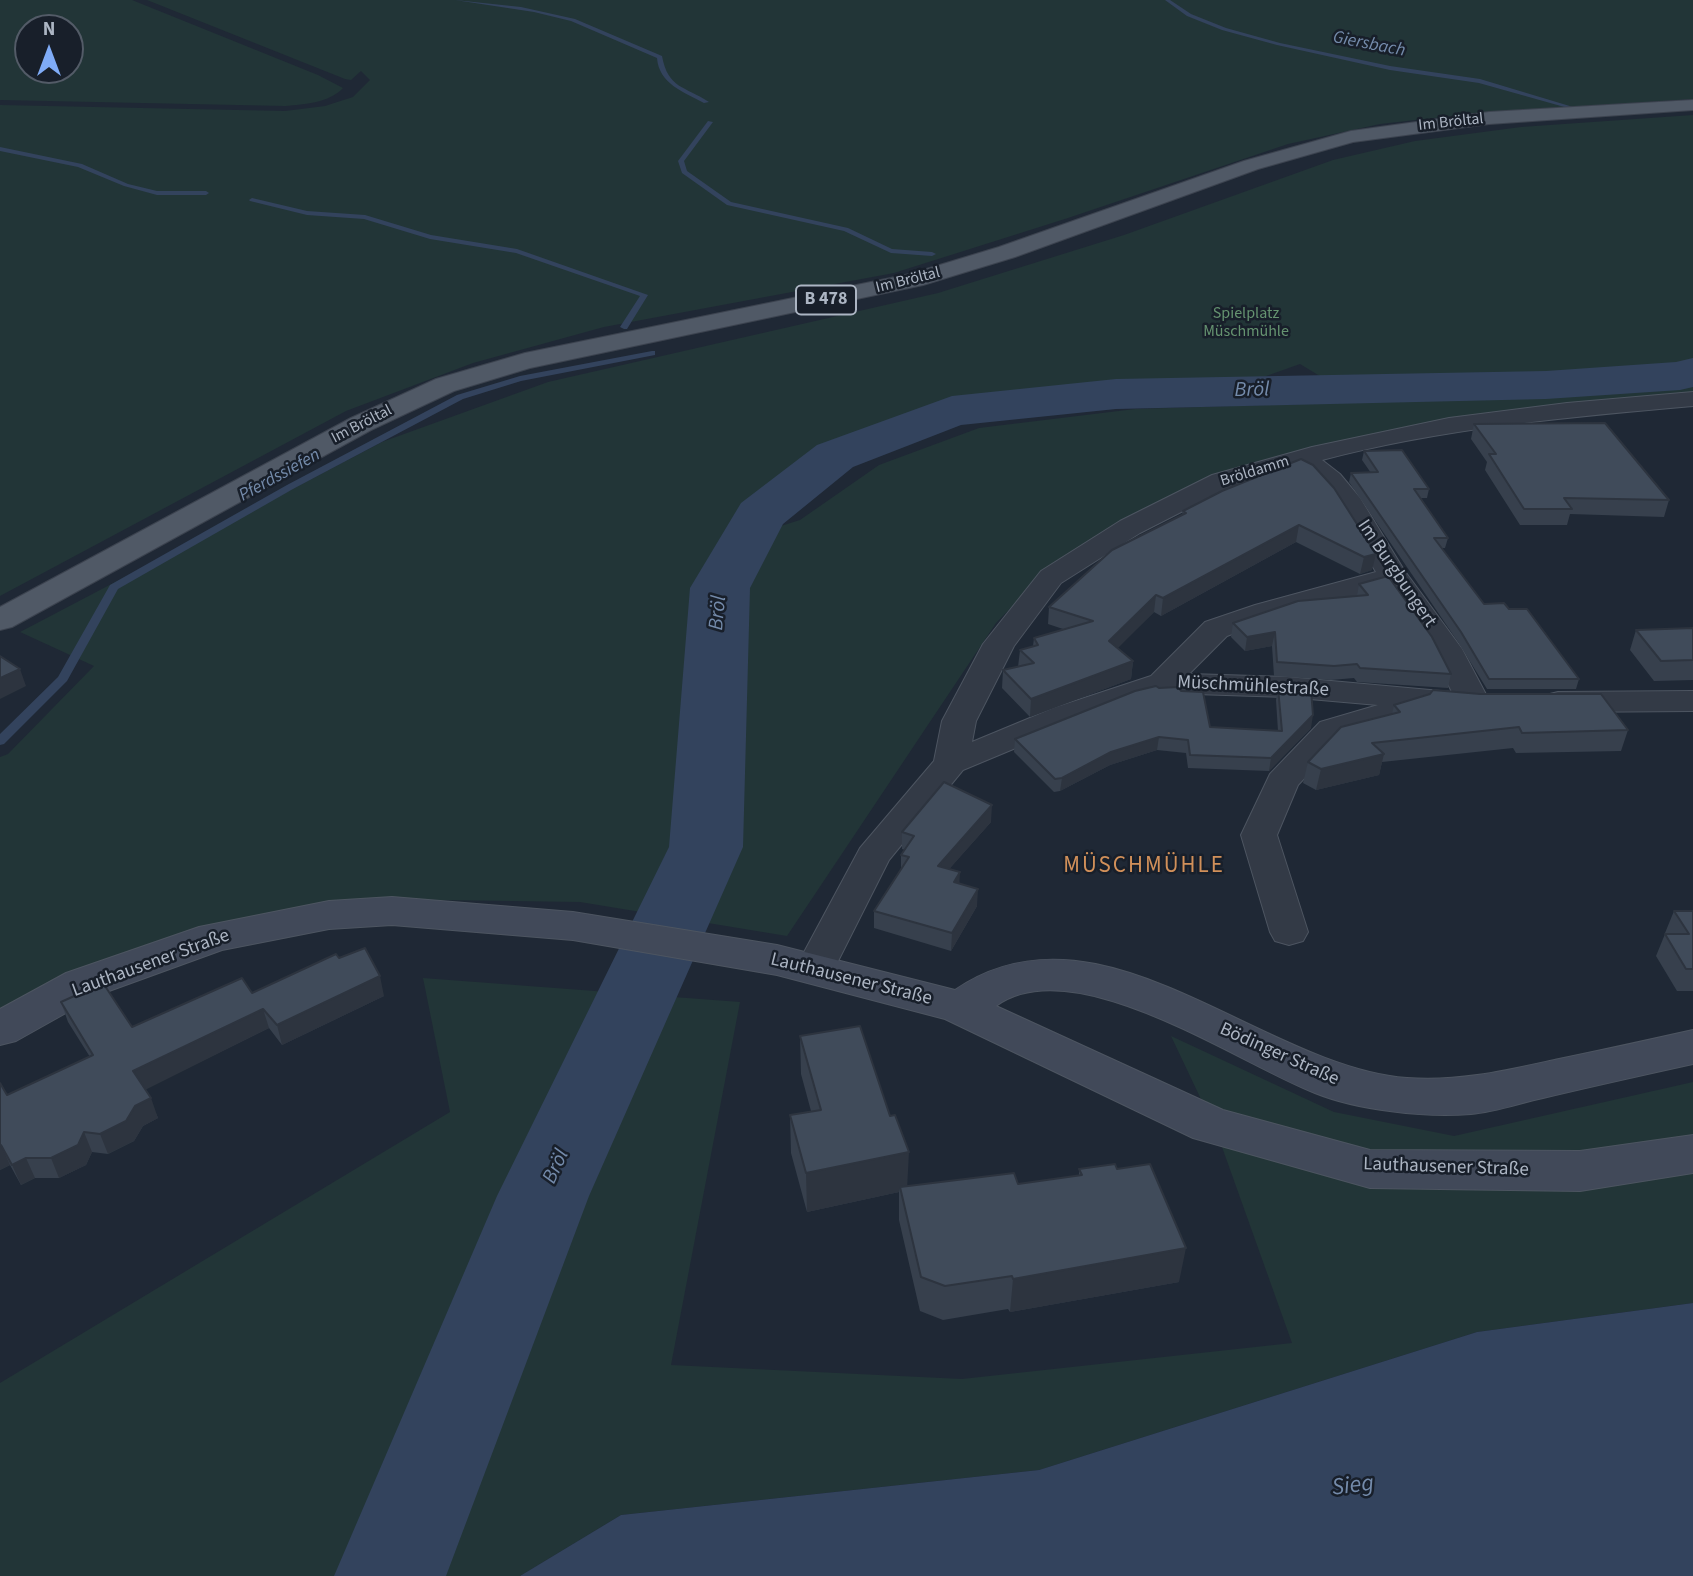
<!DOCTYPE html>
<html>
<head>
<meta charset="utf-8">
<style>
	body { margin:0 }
	#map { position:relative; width:1693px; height:1576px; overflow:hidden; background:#1f2835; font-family:"Source Sans 3",sans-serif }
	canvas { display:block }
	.north { position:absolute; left:14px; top:14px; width:70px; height:70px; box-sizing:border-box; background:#181f2a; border:2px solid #535b67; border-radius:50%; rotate:0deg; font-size:19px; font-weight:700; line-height:28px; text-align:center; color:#acb5c3 }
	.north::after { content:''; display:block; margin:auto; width:24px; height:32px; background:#7fabf6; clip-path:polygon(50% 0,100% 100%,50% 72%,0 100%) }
</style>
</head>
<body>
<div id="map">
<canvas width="1693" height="1576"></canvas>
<div class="north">N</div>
</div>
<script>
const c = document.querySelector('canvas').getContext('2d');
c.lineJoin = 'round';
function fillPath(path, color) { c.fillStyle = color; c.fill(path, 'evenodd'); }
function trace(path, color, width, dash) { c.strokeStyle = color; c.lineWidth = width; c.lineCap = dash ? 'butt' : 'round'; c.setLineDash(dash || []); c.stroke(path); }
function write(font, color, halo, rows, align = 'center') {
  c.font = font + ' "Source Sans 3",sans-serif'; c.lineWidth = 5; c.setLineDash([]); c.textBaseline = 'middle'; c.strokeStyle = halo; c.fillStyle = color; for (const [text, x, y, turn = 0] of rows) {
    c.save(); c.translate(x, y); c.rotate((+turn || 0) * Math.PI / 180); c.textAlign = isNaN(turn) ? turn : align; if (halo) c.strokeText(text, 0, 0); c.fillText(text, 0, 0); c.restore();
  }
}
fillPath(new Path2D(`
	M0,0H132L318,75L343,88C329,103 305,104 285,106L0,100ZM28,28H70V70H28Z
	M147,0H1693V99L1487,112L1380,124L1288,144L1068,218L894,273L604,327L473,363L346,411L0,596V105L285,111L325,106L353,97L370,80L361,71L351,80L345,79Z
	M1693,115V368L1676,372L1333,384L1300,364L1255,380L1258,387L1119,389L949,409L824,451L746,512L720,545L800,520L879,465L979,428L1135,409L1562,396L1693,385V396L1575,406L1217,478L1041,577L996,623L787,936L580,902L371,899L0,1014V757L8,754L94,666L20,632L382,442L548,382L938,293L1124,235L1333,160L1415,141L1521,127Z
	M423,978L740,1002L671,1365L962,1379L1292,1343L1217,1133L1171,1036L1334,1112L1454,1136L1693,1082V1303L1477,1332L1039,1470L621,1515L520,1576H0V1383L450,1112Z`), '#223537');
fillPath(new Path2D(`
	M1693,1303V1576H520L621,1515L1039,1470L1477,1332Z`), '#33435d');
fillPath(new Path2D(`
	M455,0L521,7L575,19L662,56C668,89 685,86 709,102L704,103C684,92 659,84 657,58L571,21L534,12Z
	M1165,0H1170L1191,14L1226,28L1280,43L1390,66L1480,79L1573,107L1568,108L1479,83L1390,70L1277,45L1222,30L1187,16Z
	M708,121L713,122L684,161L687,171L731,202L848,228L892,249L932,252L936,254L932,256L891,253L844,231L727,205L682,173L678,161Z
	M0,147L82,164L128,184L157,191H206L209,193L206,195H157L124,186L78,167L0,151Z
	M252,198L307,211L365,215L431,235L517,249L648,295L627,329H624L620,327L640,296L516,253L430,239L364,219L307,215L250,201L249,200Z
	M652,351H655V355L521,381L463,399L293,489L118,589L67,681L4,744L0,745V734L58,677L110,585L287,485L457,395L520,376Z`), '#33435d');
fillPath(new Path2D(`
	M1693,358V387L1680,390L1546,399L1116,409L961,425L853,467L783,524L750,588L743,847L589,1196L446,1576H334L497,1196L669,847L690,588L741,503L817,445L952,396L1116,379L1546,371L1676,362Z`), '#33435d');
const street = new Path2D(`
	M1693,392V406C1569,417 1443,428 1322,460L1340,474L1360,498L1404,570L1462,649L1490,702L1486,709L1460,712L1426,709L1424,712L1344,736L1298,785L1277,835L1308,932L1303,941L1289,945L1275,941L1270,932L1241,835L1270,774L1320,722L1378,705L1287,697L1165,693L1078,722L963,770L889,860L829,979L815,983L801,979L795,969L860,848L934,761L942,721L983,644L1041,571L1120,521L1212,475L1312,447L1449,418L1567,403ZM1299,467C1334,496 1353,533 1376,572L1255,605L1205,622L1151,676L1054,708L972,742L976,721L1014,646L1061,583L1140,533L1230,487ZM1386,587L1431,650L1452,692L1287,677L1189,674L1227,636L1277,617Z
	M1693,691V711L1558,712L1546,709L1542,702L1546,695L1558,692Z`);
const secondary = new Path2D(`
	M392,897L573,912L777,945L955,990C1100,890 1261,1067 1407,1078C1460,1082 1508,1070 1559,1059C1603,1050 1648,1040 1693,1030V1064C1643,1075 1593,1086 1543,1098C1520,1103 1495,1112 1471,1114C1425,1118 1357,1110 1315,1093C1238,1063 1074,949 996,1006L1223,1110L1370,1150L1580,1151L1693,1135V1173L1580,1191L1370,1188L1193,1138L945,1019L777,975L573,940L392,925L329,929L222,950L98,995L16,1041L0,1045V1009L66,973L199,927L329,901Z`);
const primary = new Path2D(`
	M1693,100V110L1489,124L1353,142L1258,169L1015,257L923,285L530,368L454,391L371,430L12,627L0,630V607L351,418L436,379L525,353L910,274L999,247L1244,161L1351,131L1489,112Z`);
trace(street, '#4d5561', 2);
trace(secondary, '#4d5561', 2);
trace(primary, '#3c434f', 2);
fillPath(street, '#333a46');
fillPath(secondary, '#414959');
fillPath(primary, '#505966');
fillPath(new Path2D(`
	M1474,424L1669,500L1664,517L1570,514L1567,525H1520L1485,470L1487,462L1471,439Z
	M1364,451L1429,489L1427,498H1421L1448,538L1445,548H1441L1484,604L1509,609L1579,679L1576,689H1487L1458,642L1349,482L1351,473H1371L1362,460Z
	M1301,459L1372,570L1360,574L1296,542L1161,616L1154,612L1117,648L1133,661L1131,679L1030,717L1002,688L1003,670L1018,667L1020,650L1033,646L1034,638L1063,629L1048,624L1049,607L1182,515L1183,511Z
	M1359,584L1451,674L1448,688L1357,682L1354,678L1331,680L1274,676L1272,646L1245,651L1231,637L1233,623L1357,596Z
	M1693,628V680L1654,681L1630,650L1636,630Z
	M1278,688L1311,728L1269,771L1188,768L1186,753L1157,750L1110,765L1060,791L1054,792L1014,752L1015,739L1278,731L1276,700Z
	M1394,705L1628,730L1621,751L1516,753L1513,748L1382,762L1379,775L1316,790L1303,783L1308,762L1392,714Z
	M991,822L949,869L977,906L951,951L874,928V911L901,870V855L905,850L902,849V832Z
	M1674,911H1693V991H1677L1656,956L1665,934H1666L1665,933Z
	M252,993L384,996L282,1045L269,1028L145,1089L158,1118L143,1126L134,1141L108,1154L92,1152L86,1165L59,1178H35L21,1185L10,1165L0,1170V1083L7,1095L90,1057L68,1022L61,1002L132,1027Z
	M800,1036L908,1186L1018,1184L1079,1175V1169H1117L1179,1282L1010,1312L1008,1309L943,1320L920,1311L899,1220V1192L807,1212L791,1153L790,1115L811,1111L801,1074Z`), '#37404d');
fillPath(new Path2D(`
	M1299,525L1296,542L1161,616L1163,598Z
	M1376,554L1372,570L1360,574L1364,557Z
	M1156,595L1154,612L1107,659L1109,641Z
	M1275,632L1272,646L1245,651L1247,637Z
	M1133,661L1131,679L1030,717L1031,699Z
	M20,669L26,686L0,699V678Z
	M1313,715L1311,728L1269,771L1271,758Z
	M1159,737L1157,750L1110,765L1060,791L1062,778L1111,752Z
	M1384,754L1379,775L1316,790L1321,769Z
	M992,805L991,822L937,883L938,866Z
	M960,872L959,890L954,882Z
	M978,889L977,906L951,951L952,933Z
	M380,976L384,996L282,1045L277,1025Z
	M263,1009L269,1028L141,1092L133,1071Z
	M151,1098L158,1118L143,1126L134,1141L108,1154L100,1134L135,1106Z
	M84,1132L92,1152L86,1165L59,1178L51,1158Z
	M0,1145H1L10,1165L0,1170Z
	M909,1152L907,1190L900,1187L899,1192L807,1212L806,1173Z
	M26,1158L35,1178L21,1185L12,1165Z
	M1186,1248L1179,1282L1010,1312L1013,1279Z`), '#2d343f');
const building = new Path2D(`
	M1605,423L1669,500L1564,498L1572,509H1524L1489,454H1496L1474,424Z
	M1402,450L1429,489H1414L1448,538H1434L1484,604L1504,603L1509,609H1527L1579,679H1489L1461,632L1351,473L1378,472L1364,451Z
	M1301,459L1313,465L1334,488L1376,554L1364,557L1299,525L1163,598L1156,595L1109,641L1133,661L1031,699L1003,670L1034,663L1020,650L1038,645L1034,638L1093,621L1049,607L1112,550L1186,513L1183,511L1222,491Z
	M1388,576L1432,637L1451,674L1360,668L1357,664L1334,666L1277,662L1275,632L1247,637L1233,623L1298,601L1368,595L1359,584Z
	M1693,628V660L1661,661L1636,630Z
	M0,656L20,669L0,678Z
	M1156,686L1159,688L1178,687L1181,691L1203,692L1210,727L1282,731L1278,688L1311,690L1313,715L1271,758L1190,755L1188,740L1159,737L1111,752L1062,778L1055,779L1015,739L1135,691Z
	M1433,690L1480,694H1601L1628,730L1522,733L1519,727L1372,743L1384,754L1321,769L1308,762L1341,727L1400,712L1394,705L1430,694Z
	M944,782L992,805L938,866L960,872L954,882L978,889L952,933L874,911L909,857L901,855L914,836L902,832Z
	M1674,911H1693V969H1686L1665,934H1689Z
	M365,948L380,976L277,1025L263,1009L133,1071L151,1098L135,1106L126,1121L100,1134L84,1132L78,1145L51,1158H26L12,1165L1,1145H0V1083L7,1095L93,1055L61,1002L103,983L132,1027L242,978L252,993L336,954L339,958Z
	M860,1026L890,1116L895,1115L909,1152L806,1173L790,1115L821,1110L800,1036Z
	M1115,1164L1117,1169L1150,1164L1186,1248L1013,1279L1012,1276L945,1286L921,1277L900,1187L1014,1173L1018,1184L1082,1175L1079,1169Z`);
fillPath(building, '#404b5a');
trace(building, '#2d343f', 2);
write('16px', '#acb5c3', '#181f2a', [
	["Im Bröltal",1451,123,-6],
	["Im Bröltal",908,281,-14],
	["Im Bröltal",362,425,-27],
	["Bröldamm",1255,472,-17]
]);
write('16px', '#659370', '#181f2a', [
	["Spielplatz",1246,314],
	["Müschmühle",1246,332]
]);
write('italic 18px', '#748bab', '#181f2a', [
	["Giersbach",1369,45,11],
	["Pferdssiefen",280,476,-29]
]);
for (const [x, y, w] of [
	[826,300,60]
]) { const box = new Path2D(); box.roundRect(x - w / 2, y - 14.5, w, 29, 5); c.fillStyle = '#181f2a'; c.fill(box); trace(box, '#acb5c3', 2); }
write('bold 18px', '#acb5c3', null, [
	["B 478",826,300]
]);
write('19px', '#acb5c3', '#181f2a', [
	["Im Burgbungert",1396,574,56],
	["Müschmühlestraße",1253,687,3],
	["Lauthausener Straße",151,964,-20],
	["Lauthausener Straße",851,980,14],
	["Bödinger Straße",1279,1055,24],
	["Lauthausener Straße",1446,1168,2]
]);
write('italic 21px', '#748bab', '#181f2a', [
	["Bröl",1252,391,-1],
	["Bröl",719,613,-85],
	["Bröl",557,1167,-65]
]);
c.letterSpacing = '2px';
write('23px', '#d1905a', '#181f2a', [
	["MÜSCHMÜHLE",1144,867]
]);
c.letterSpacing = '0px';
write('italic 24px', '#748bab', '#181f2a', [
	["Sieg",1353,1487,-7]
]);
</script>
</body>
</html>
